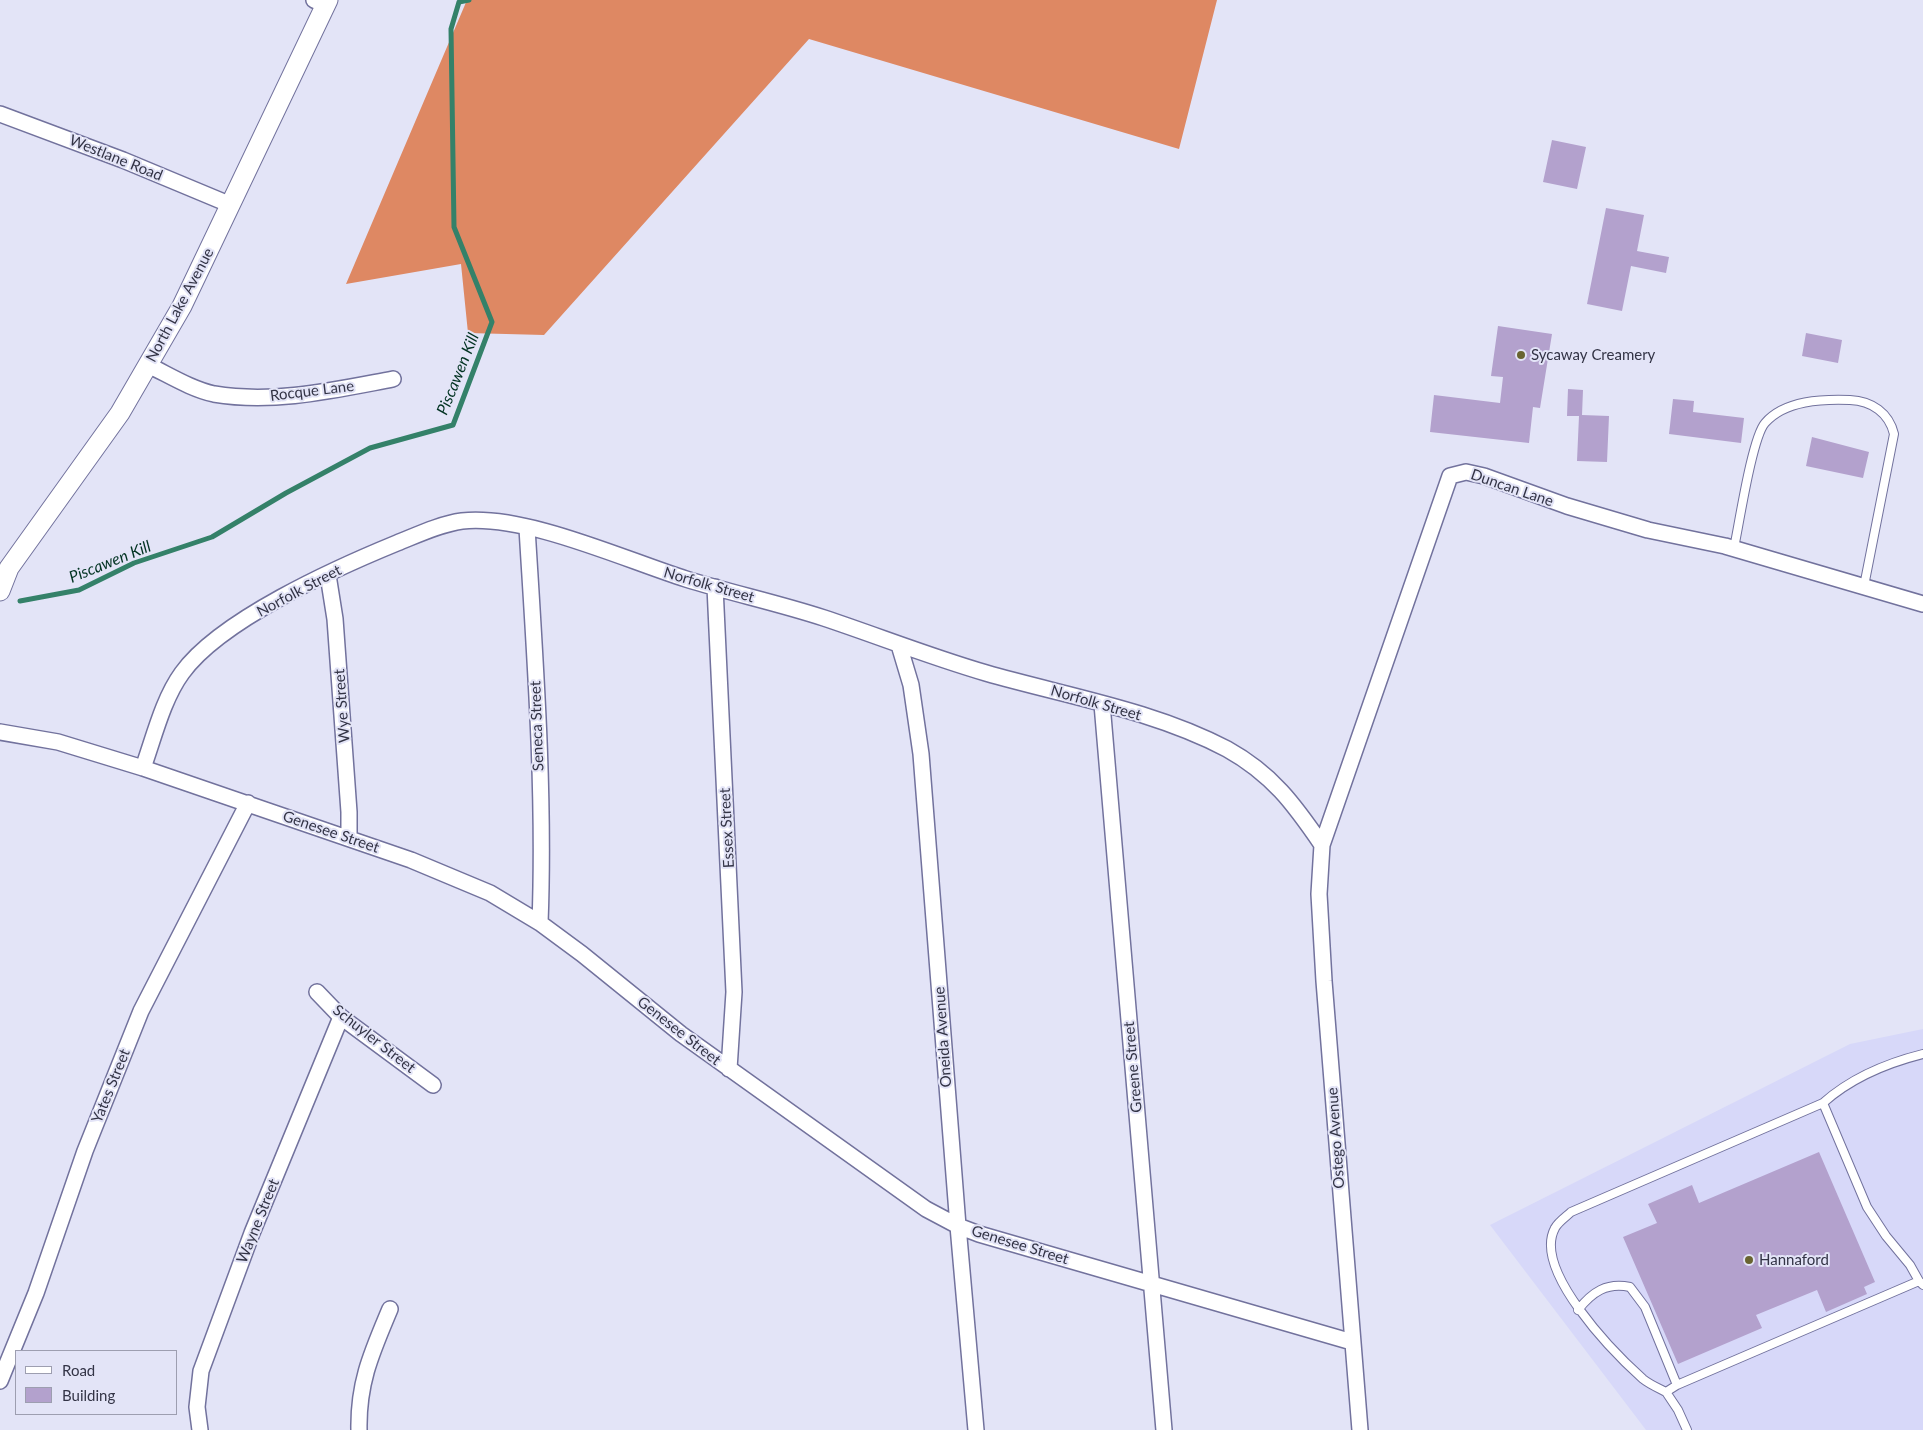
<!DOCTYPE html>
<html>
<head>
<meta charset="utf-8">
<style>
	body { margin:0 }
	#map { position:relative; width:1923px; height:1430px; overflow:hidden; background:#e3e4f7; font-family:Lato,sans-serif }
	canvas { display:block }
	.legend { position:absolute; left:15px; top:1350px; width:162px; height:65px; box-sizing:border-box; background:#e3e4f7; border:1px solid #9d9eb0; margin:0; padding:6px 9px; list-style:none; font-size:15px; color:#333446 }
	.legend li { display:flex; align-items:center; gap:10px; height:25px }
	.legend b { width:25px; border:1px solid #9d9eb0 }
</style>
</head>
<body>
<div id="map">
<canvas width="1923" height="1430"></canvas>
<ul class="legend">
<li><b style="height:6px;background:#fff"></b>Road</li>
<li><b style="height:14px;background:#b3a1cd"></b>Building</li>
</ul>
</div>
<script>
const c = document.querySelector('canvas').getContext('2d');
c.lineJoin = 'round';
function fillPath(path, color) { c.fillStyle = color; c.fill(path, 'evenodd'); }
function trace(path, color, width, dash) { c.strokeStyle = color; c.lineWidth = width; c.lineCap = dash ? 'butt' : 'round'; c.setLineDash(dash || []); c.stroke(path); }
function write(font, color, halo, rows, align = 'center') {
  c.font = font + ' Lato,sans-serif'; c.lineWidth = 4; c.setLineDash([]); c.textBaseline = 'middle'; c.strokeStyle = halo; c.fillStyle = color; for (const [text, x, y, turn = 0] of rows) {
    c.save(); c.translate(x, y); c.rotate((+turn || 0) * Math.PI / 180); c.textAlign = isNaN(turn) ? turn : align; if (halo) c.strokeText(text, 0, 0); c.fillText(text, 0, 0); c.restore();
  }
}
fillPath(new Path2D(`
	M1923,1029V1430H1646L1490,1225L1850,1044Z`), '#d7d8f9');
fillPath(new Path2D(`
	M467,0H1217L1179,149L809,39L544,335L468,333L461,264L346,284Z`), '#de8863');
trace(new Path2D(`
	M20,601L79,590L134,563L212,537L286,493L370,448L453,425L492,322L454,227L451,29L459,2L469,0`), '#348169', 5);
fillPath(new Path2D(`
	M1552,140L1586,147L1577,189L1543,182Z
	M1606,208L1644,215L1637,251L1669,257L1666,273L1631,266L1622,311L1587,304Z
	M1498,326L1552,334L1540,408L1533,407L1529,443L1430,432L1434,395L1500,403L1503,377L1491,376Z
	M1806,333L1842,340L1838,363L1802,356Z
	M1568,389L1583,390L1582,415L1609,416L1607,462L1577,461L1579,416H1567Z
	M1673,399L1694,401L1693,412L1744,418L1741,443L1669,434Z
	M1812,437L1869,452L1863,478L1806,466Z
	M1819,1152L1875,1282L1864,1287L1867,1294L1826,1312L1817,1290L1756,1315L1762,1328L1678,1364L1623,1237L1657,1223L1648,1204L1692,1185L1699,1203Z`), '#b3a1cd');
const service = new Path2D(`
	M1734,548C1739,525 1752,438 1765,423C1785,400 1823,399 1850,400C1872,401 1889,413 1894,434L1864,586
	M1823,1103C1850,1079 1887,1063 1923,1054
	M1578,1310C1592,1292 1607,1282 1630,1287L1645,1307L1677,1385
	M1666,1392C1658,1388 1649,1384 1643,1379C1614,1353 1532,1270 1555,1228C1558,1222 1567,1216 1571,1212L1823,1103L1867,1207L1886,1236L1910,1265L1919,1281
	M1687,1430L1678,1410L1666,1392L1677,1385L1919,1281L1923,1285`);
const minor = new Path2D(`
	M314,0L325,5
	M0,114L123,160L231,205
	M148,365C169,375 191,389 214,394C274,404 334,390 393,379
	M527,528C535,659 545,792 540,923
	M328,575L335,619L349,812V838
	M715,587L734,992L729,1069
	M899,645L911,685L921,754L958,1226L976,1430
	M1102,704L1164,1430
	M0,732L58,742L143,768L411,860L490,893L540,923L582,954L681,1034L926,1209L958,1226L979,1234L1352,1342
	M143,768C154,737 163,699 182,673C220,620 336,568 397,543C417,535 440,524 462,521C525,514 623,559 686,579C731,593 778,603 824,618C878,636 931,657 986,673C1066,696 1153,710 1227,749C1272,774 1294,804 1322,845
	M317,992L341,1017L433,1085
	M0,1381L36,1293L85,1151L141,1011L248,803
	M200,1430L197,1407L201,1371L252,1233L341,1017
	M359,1430C358,1382 372,1352 390,1309
	M1360,1430L1324,981L1319,894L1322,845L1450,476L1466,472L1484,476L1567,506L1648,530L1725,546L1923,604`);
const tertiary = new Path2D(`
	M0,591L9,568L120,413L182,306L328,0`);
trace(service, '#72729d', 10);
trace(minor, '#72729d', 18);
trace(tertiary, '#72729d', 21);
trace(service, '#fff', 8);
trace(minor, '#fff', 15);
trace(tertiary, '#fff', 19);
for (const [x, y, r, color] of [
	[1521,355,5,"#696431"],
	[1749,1260,5,"#696431"]
]) { const dot = new Path2D(); dot.arc(x, y, r, 0, 2 * Math.PI); c.fillStyle = color; c.fill(dot); trace(dot, '#e3e4f7', 2); }
write('15px', '#333446', '#e3e4f7', [
	["Westlane Road",116,158,22],
	["North Lake Avenue",180,305,-62],
	["Rocque Lane",312,391,-7],
	["Duncan Lane",1512,488,19],
	["Norfolk Street",709,585,16],
	["Norfolk Street",299,591,-28],
	["Norfolk Street",1096,703,16],
	["Wye Street",342,706,-94],
	["Seneca Street",537,726,-92],
	["Essex Street",727,828,-93],
	["Genesee Street",331,832,19],
	["Genesee Street",679,1031,38],
	["Oneida Avenue",943,1037,-94],
	["Schuyler Street",374,1039,38],
	["Greene Street",1133,1067,-95],
	["Yates Street",111,1086,-68],
	["Ostego Avenue",1336,1138,-94],
	["Wayne Street",258,1221,-68],
	["Genesee Street",1020,1245,17]
]);
write('15px', '#333446', '#e3e4f7', [
	["Sycaway Creamery",1531,355],
	["Hannaford",1759,1260]
], 'left');
write('italic 16px', '#013221', '#e3e4f7', [
	["Piscawen Kill",458,374,-68],
	["Piscawen Kill",110,562,-22]
]);
</script>
</body>
</html>
